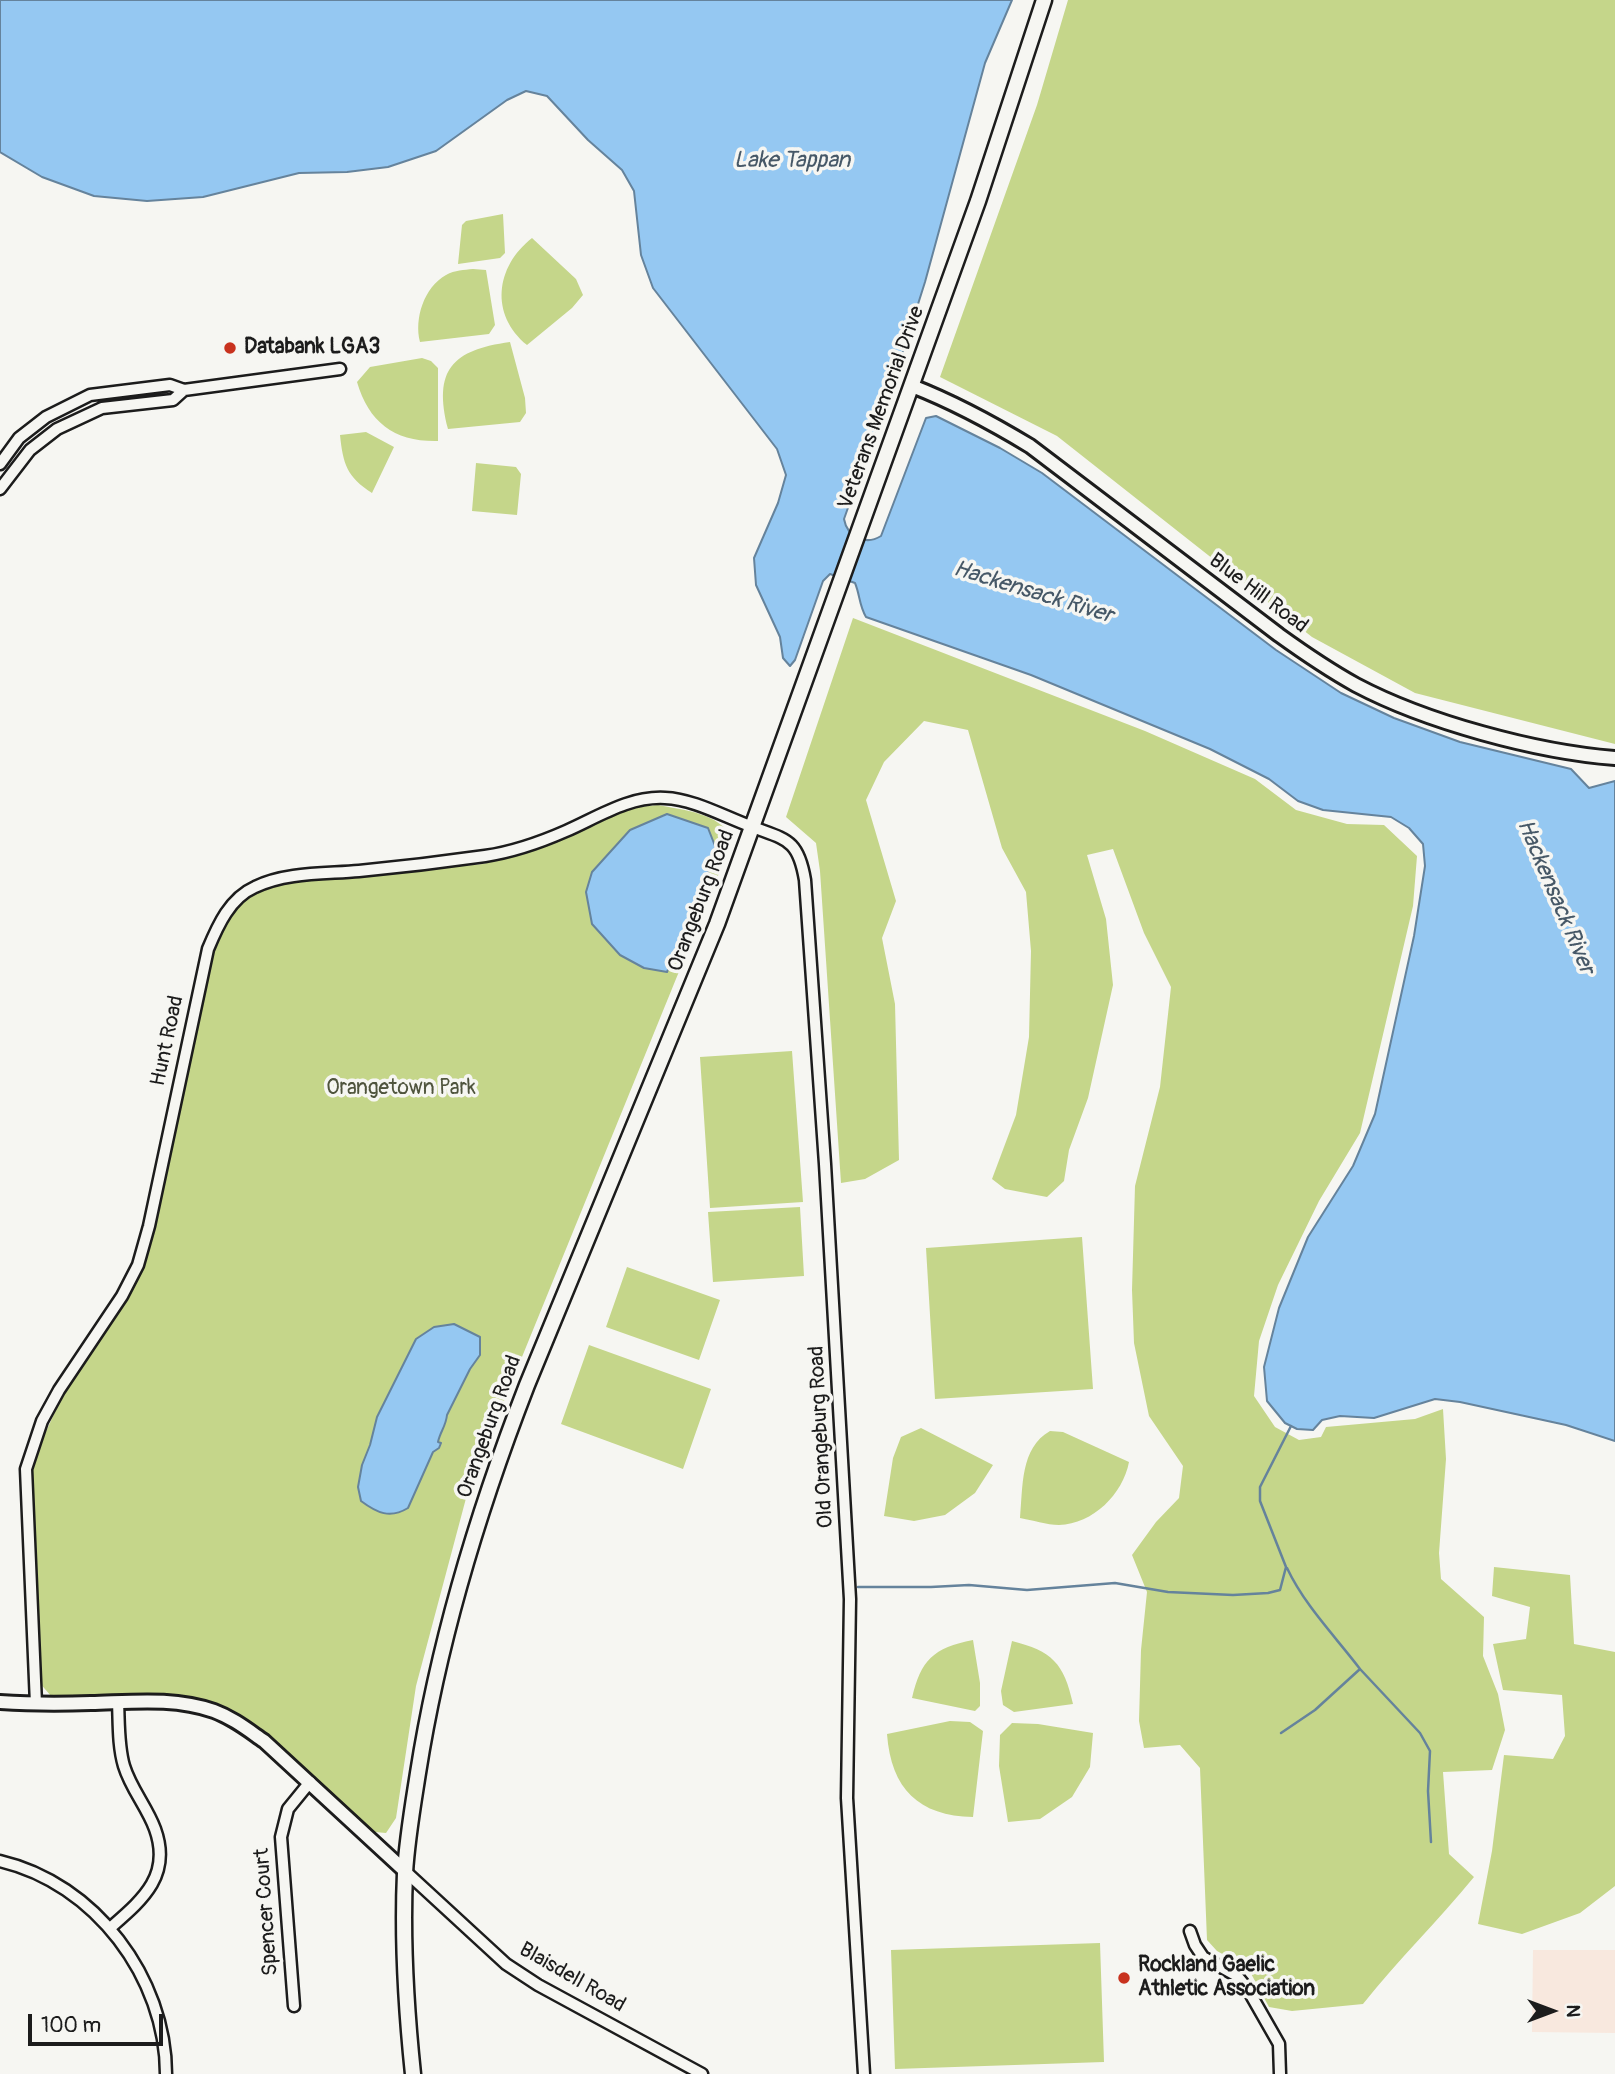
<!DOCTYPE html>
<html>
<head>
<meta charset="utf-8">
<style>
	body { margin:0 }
	#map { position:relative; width:1615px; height:2074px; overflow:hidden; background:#f6f6f2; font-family:Pangolin,sans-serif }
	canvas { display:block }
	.north { position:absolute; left:1517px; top:1976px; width:70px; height:70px; -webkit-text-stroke:5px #f6f6f2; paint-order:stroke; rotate:90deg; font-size:19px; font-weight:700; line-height:28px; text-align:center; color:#1c1c1c }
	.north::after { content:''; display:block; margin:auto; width:24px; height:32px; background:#1c1c1c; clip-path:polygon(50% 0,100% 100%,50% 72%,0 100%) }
	.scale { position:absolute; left:28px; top:2014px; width:135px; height:32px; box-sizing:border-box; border:4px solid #1c1c1c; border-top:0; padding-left:9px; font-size:21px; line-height:24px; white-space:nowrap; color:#1c1c1c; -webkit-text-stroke:5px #f6f6f2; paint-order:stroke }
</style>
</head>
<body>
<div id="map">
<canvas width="1615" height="2074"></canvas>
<div class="north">N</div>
<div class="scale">100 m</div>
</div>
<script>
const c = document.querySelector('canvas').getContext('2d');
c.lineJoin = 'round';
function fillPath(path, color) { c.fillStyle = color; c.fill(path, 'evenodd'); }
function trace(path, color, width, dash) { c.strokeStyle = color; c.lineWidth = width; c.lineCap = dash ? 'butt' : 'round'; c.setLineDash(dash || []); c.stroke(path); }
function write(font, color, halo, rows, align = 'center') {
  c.font = font + ' Pangolin,sans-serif'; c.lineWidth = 7; c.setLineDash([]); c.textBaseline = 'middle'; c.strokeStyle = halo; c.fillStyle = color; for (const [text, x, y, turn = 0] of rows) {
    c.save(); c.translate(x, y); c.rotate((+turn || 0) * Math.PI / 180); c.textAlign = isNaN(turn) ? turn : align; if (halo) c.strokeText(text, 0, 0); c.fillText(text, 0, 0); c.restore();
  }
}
fillPath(new Path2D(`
	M1533,1950H1615V2033L1532,2032Z`), '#f8e8de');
fillPath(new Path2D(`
	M1068,0H1615V744L1415,693L1312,637L1057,436L940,377L1037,105Z
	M503,214L505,253L500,258L458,264L462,225L466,221Z
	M532,238L576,279L583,295L572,308L527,345C490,315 495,267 532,238Z
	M473,269L486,270L495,325L489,334L420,342C414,319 424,287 446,275C455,270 464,270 473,269Z
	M510,342L525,398L526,413L520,422L448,429C433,370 452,350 510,342Z
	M422,358L431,361L438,368V441C395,442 369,423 357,382L370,367Z
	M366,432L394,447L372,493C347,477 343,464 340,435Z
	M476,463L516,467L521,474L517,515L472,511Z
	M853,618L1145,731L1255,779L1296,810L1347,824L1384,825L1417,856L1413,906L1360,1133L1319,1201L1278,1285L1259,1341L1254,1396L1275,1427L1299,1440L1321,1437L1326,1427L1415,1419L1443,1409L1446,1459L1439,1553L1441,1579L1484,1617L1483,1656L1498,1694L1505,1730L1492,1770L1443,1772L1449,1854L1474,1877C1438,1921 1398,1960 1363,2004L1292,2011L1269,2007L1248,1968L1217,1951L1207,1940L1200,1768L1180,1745L1144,1748L1139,1721L1141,1650L1147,1592L1132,1555L1156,1522L1179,1498L1183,1466L1149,1416L1134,1343L1132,1290L1135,1186L1160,1087L1171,987L1144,933L1113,849L1087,855L1106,919L1113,985L1088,1098L1069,1150L1064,1181L1047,1197L1005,1189L992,1179L1016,1115L1029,1037L1031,951L1026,892L1002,848L968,730L924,721L884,762L866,800L896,901L882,938L895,1004L899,1160L865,1179L841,1183L820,871L816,843L786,817Z
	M658,805C686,811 718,812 733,839L469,1487L416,1686L396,1818L386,1833L375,1832L364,1825C313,1777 265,1718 195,1700C155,1689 103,1697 62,1698L51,1696L38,1681L31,1473L38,1449L60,1401L143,1260L158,1215L210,953L227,919L246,896L276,883L483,864L536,850L629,808Z
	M792,1051L803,1202L710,1208L700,1057Z
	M800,1207L804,1276L713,1282L708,1212Z
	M1082,1237L1093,1389L935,1399L926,1248Z
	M627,1267L720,1300L699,1360L606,1327Z
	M589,1345L711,1389L683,1469L561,1424Z
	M921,1428L993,1465L975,1493L945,1515L914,1521L884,1516L893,1458L901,1437Z
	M1050,1431L1063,1432L1129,1462C1123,1494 1093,1524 1059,1525C1047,1525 1032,1520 1020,1518C1023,1487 1020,1448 1050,1431Z
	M1494,1567L1570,1575L1574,1644L1615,1652V1886L1580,1913L1522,1934L1478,1924L1492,1851L1504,1755L1553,1759L1565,1736L1562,1695L1503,1690L1493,1644L1526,1639L1530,1607L1492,1596Z
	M973,1640L980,1683V1706L975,1711L912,1698C921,1660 933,1648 973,1640Z
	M1012,1641C1052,1651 1064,1663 1073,1704L1014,1712L1003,1705L1001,1691Z
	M950,1721L970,1722L983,1731L973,1817C919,1816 891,1789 887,1734Z
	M1012,1723L1038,1724L1093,1733L1090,1767L1072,1797L1040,1819L1008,1822L999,1766L1000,1735Z
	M1100,1943L1104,2062L895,2069L891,1950Z`), '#c5d68a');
const water = new Path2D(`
	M0,0H1012L985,63L925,282L900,361L844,519C847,536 865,546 881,536L926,418L936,416L1000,448L1042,473L1276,650L1341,693L1394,718L1460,742L1571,769L1589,788L1615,781V1441L1566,1425L1460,1402L1435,1399L1374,1418L1340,1416L1322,1420L1313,1430L1297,1429L1285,1423L1267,1401L1264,1367L1279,1308L1308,1237L1353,1166L1375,1114L1414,936L1425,866L1423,844L1409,828L1391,817L1323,810L1298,801L1269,779L1210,749L1031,675L866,617C859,605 860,595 855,583L830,574L823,581L795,660L790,666L783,658L780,637L756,585L754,558L778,503L786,475L777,449L653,288L641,255L634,191L622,170L588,140L547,96L526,91L507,100L436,151L388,167L347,172L299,173L203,197L147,201L94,196L42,177L0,152Z
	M667,814L708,828L717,851L667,972L644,968L620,955L592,924L586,892L592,872L630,830Z
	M454,1324L480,1337V1355L470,1369L447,1415C446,1426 440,1432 438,1442L441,1443L439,1448L433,1452L408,1508C390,1519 377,1513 361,1501L358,1487L362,1465L370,1445L377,1417L416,1339L434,1327Z`);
fillPath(water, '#95c8f2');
trace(water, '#65839c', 2);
trace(new Path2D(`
	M858,1587H931L969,1585L1027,1590L1115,1583L1168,1592L1233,1595L1268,1593L1280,1590L1286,1567L1260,1501V1487L1291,1426
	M1360,1669L1420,1733L1430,1751L1428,1791L1431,1842
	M1281,1733L1315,1710L1360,1669C1335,1636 1305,1606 1287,1568`), '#65839c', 2.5);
const minor = new Path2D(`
	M0,464L19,438L46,417L90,395L170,385L184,390L340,369
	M0,489L30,450L57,429L102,408L173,400L184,390
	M36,1704L26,1469L42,1421L59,1390L122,1296L138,1265L149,1226L208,949C218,925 230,898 255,887C286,872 325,874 359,871C401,867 443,862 485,856C512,852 541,842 566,831C598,817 629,796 665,798C693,799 723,816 750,826C786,840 798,838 805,880L825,1164L850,1599L847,1798L864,2074
	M0,1861C95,1883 166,1978 166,2074
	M405,1871L506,1964L538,1985L702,2074
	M110,1928C142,1900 172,1876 155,1829C147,1807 131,1789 124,1766C118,1746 119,1723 118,1702
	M1190,1931L1195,1945L1203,1957L1237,1976L1247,1988L1279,2044L1280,2074
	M294,2006L281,1837L288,1809L310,1782`);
const tertiary = new Path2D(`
	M912,386C953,402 992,423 1030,446L1279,635C1304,653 1329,670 1356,685C1426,722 1536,752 1615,758
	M0,1702C31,1704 61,1704 91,1703C132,1702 174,1697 214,1711C233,1718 248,1730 264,1741L405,1871`);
const secondary = new Path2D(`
	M413,2074C406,2007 402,1940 405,1873C407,1839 413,1805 418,1773C439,1639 478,1511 527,1385L717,924L978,201L1044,0`);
trace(minor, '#1c1c1c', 15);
trace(tertiary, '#1c1c1c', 18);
trace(secondary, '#1c1c1c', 19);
trace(minor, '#f6f6f2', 10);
trace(tertiary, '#f6f6f2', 12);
trace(secondary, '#f6f6f2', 14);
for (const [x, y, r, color] of [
	[230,348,7,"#c8321e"],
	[1124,1978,7,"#c8321e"]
]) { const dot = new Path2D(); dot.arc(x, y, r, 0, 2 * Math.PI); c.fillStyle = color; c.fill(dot); trace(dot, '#f6f6f2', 2.5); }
write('bold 21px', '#1c1c1c', '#f6f6f2', [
	["Databank LGA3",244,348],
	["Rockland Gaelic",1138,1966],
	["Athletic Association",1138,1990]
], 'left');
write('21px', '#1c1c1c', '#f6f6f2', [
	["Veterans Memorial Drive",882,408,-70],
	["Blue Hill Road",1258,594,37],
	["Orangeburg Road",702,901,-69],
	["Hunt Road",168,1041,-78],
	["Orangeburg Road",490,1427,-70],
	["Old Orangeburg Road",822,1437,-93],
	["Spencer Court",267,1912,-94],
	["Blaisdell Road",572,1978,30]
]);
write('21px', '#4f543d', '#f6f6f2', [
	["Orangetown Park",401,1089]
]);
write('italic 23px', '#465867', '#f6f6f2', [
	["Lake Tappan",792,161],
	["Hackensack River",1033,593,17],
	["Hackensack River",1555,897,67]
]);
</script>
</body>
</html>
